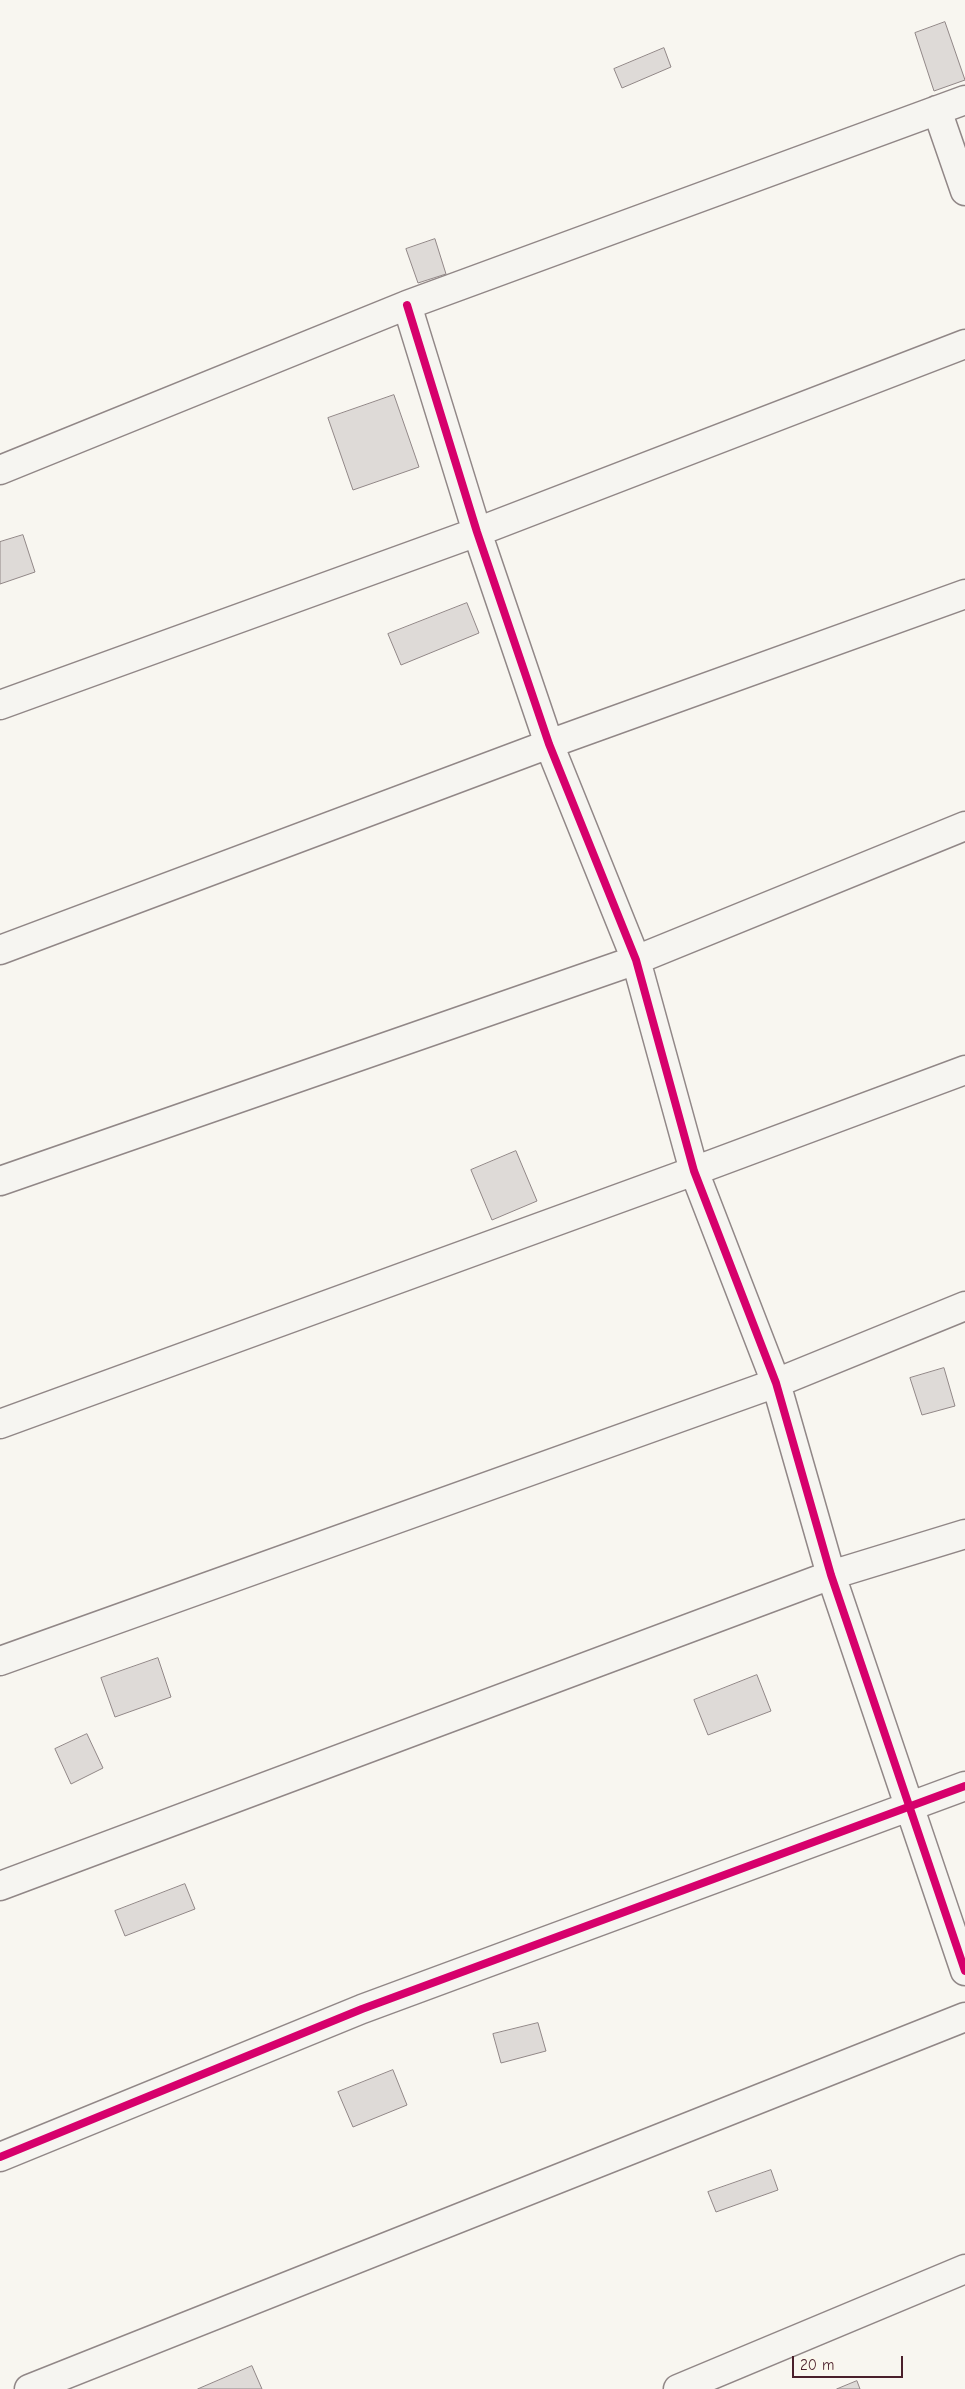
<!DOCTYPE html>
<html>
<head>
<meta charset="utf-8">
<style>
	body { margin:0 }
	#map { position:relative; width:965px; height:2389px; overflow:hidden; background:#f8f6f0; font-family:"Comic Neue",sans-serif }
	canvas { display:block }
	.scale { position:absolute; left:792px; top:2356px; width:111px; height:22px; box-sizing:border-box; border:2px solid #4a1f2b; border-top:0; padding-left:6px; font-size:15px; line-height:18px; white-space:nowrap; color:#4a1f2b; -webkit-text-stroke:4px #fbf7ec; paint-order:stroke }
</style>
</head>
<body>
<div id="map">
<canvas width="965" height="2389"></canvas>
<div class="scale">20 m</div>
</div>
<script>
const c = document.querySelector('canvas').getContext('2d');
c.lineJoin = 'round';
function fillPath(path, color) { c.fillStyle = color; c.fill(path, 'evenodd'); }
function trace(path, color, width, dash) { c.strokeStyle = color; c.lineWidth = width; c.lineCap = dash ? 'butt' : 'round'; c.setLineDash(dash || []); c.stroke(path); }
const building = new Path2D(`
	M945,22L965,80L934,91L915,33Z
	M664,48L671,67L622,88L614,69Z
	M435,239L446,274L418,283L406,249Z
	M394,395L419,467L353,490L328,418Z
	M23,535L35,572L0,584V542Z
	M467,603L479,633L401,665L388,634Z
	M516,1151L537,1201L492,1220L471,1170Z
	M944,1368L955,1406L922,1415L910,1378Z
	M158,1658L171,1697L115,1717L101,1678Z
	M757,1675L771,1711L708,1735L694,1700Z
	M87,1734L103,1768L71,1784L55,1749Z
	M185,1884L195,1909L125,1936L115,1911Z
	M538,2023L546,2051L501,2063L493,2034Z
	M393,2070L407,2105L353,2127L338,2092Z
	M771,2170L778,2190L716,2212L708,2192Z
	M252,2366L262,2389H198Z
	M857,2381L860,2389H837Z`);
fillPath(building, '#dedad7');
trace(building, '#918787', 1);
const minor = new Path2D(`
	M937,110L965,191
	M407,305L477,532L549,744L636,960L694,1171L776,1383L831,1575L965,1971
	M0,470L407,305L965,100
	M0,705L477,532L965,344
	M0,950L549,744L965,594
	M0,1181L636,960L965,826
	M0,1424L694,1171L965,1070
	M0,1661L776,1383L965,1306
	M0,1886L831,1575L965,1534
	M0,2157L362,2009L965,1786
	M29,2389L965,2017
	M678,2389L965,2269`);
trace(minor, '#918787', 31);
trace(minor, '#f6f5f1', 28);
trace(new Path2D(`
	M407,305L477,532L549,744L636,960L694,1171L776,1383L831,1575L965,1971
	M0,2157L362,2009L965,1786`), '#d6006c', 8);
</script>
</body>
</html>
